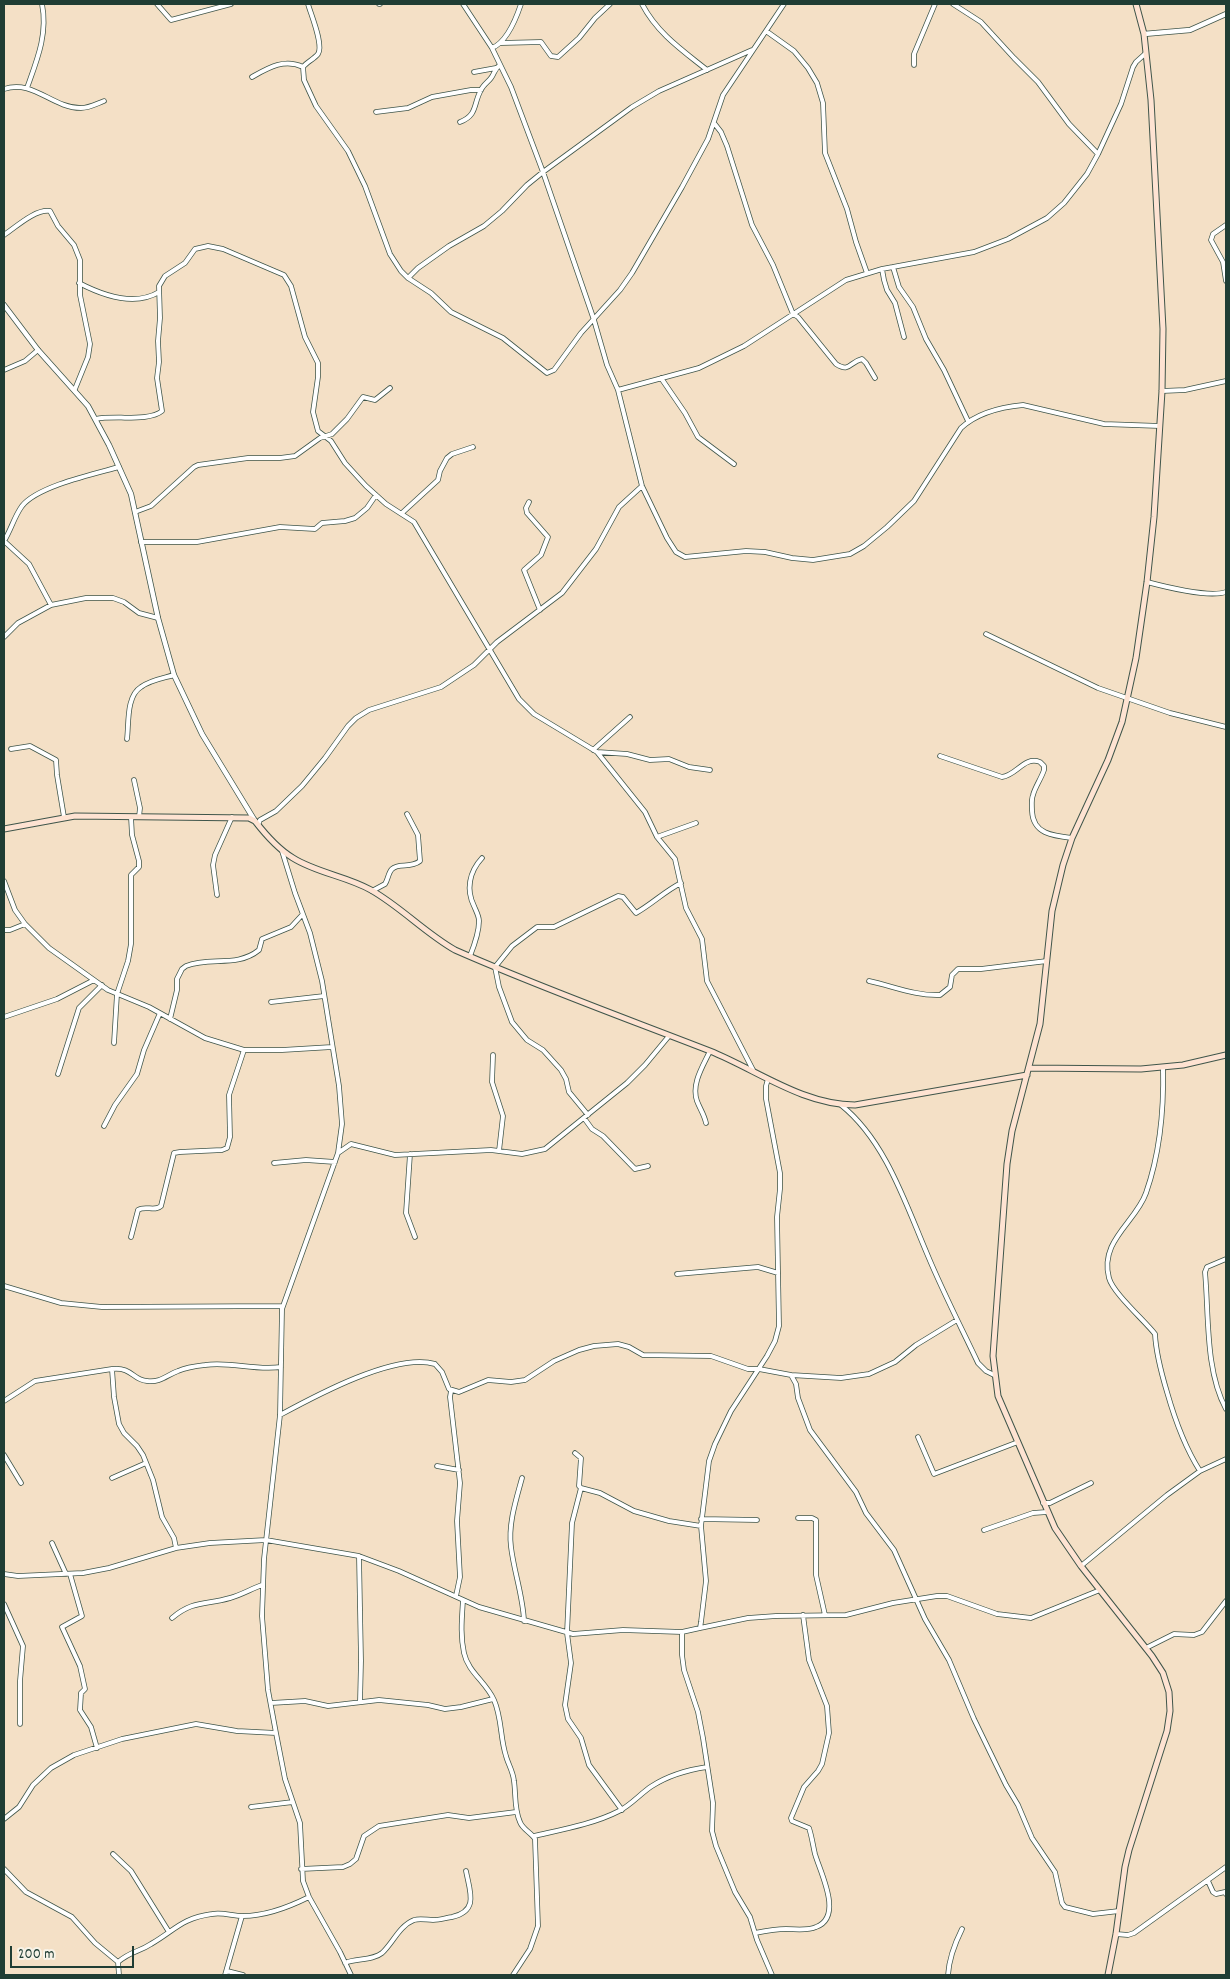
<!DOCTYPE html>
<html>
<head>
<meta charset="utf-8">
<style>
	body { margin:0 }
	#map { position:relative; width:1230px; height:1979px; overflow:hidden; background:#f4e0c6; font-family:Dekko,sans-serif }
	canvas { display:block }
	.frame { position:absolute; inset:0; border:5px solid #1f3d34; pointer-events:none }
	.scale { position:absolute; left:10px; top:1946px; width:124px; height:22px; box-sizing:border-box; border:2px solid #1f3d34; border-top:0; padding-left:6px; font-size:15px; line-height:18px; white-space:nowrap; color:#1f3d34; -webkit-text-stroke:4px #f7f3e8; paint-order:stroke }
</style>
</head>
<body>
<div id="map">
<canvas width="1230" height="1979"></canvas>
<div class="frame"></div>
<div class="scale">200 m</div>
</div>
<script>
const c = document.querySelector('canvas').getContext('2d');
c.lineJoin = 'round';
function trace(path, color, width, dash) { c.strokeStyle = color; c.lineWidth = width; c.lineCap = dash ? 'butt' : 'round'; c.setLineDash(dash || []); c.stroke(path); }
const minor = new Path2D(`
	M157,4L171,20L231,4
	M308,4C311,15 324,45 318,54C314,59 307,62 303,67L304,80L316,106L348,151L365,186L390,254L401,271L408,278L431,293L451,312L503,338L547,373L554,370L581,333L620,290L632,273L682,187L708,139L723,95L784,4
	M379,4H380
	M463,4L492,48L511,87L543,172L594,320L607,365L618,390L642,486L667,538L676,552L685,557L746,551L765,552L792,558L813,560L850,554L864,546L887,527L914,501L961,428C977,413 1002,407 1023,405L1104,424L1160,426
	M642,4C657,33 682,50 707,70
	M953,4L981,22L1014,58L1038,82L1069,124L1098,154
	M766,31L794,51L808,68L817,83L823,103L825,153L847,209L856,242L867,273
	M501,43L541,42L551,56L558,57L579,38L595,18L610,4
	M492,48C507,42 516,19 521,4
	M914,65V54L935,4
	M474,72L496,68
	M252,77C268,68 284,58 303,67
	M27,88C37,60 48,34 42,4
	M4,89C33,79 52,108 81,108C89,108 96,104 104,101
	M376,112L408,108L432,97L471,90H481
	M460,122C478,115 473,104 481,90C483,85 488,82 491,78C495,73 494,69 500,65
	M714,123L721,132L727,146L752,225L773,265L793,314L798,317L836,364C850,373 849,362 862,359L866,363L875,378
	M1226,225L1213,234L1211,240L1223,262L1226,281
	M4,235C16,227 35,209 50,211L58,226L74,245L80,260V295L90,344L88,357L75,389
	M893,267L899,287L913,307L926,339L944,370L968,421
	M882,269L884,280L887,290L895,303L904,337
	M408,278L418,268L449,246L484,226L502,211L527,185L543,172L632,107L659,91L752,50
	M79,283C102,295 134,307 159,292
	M4,370L25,361L38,350
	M661,378L685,413L698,437L734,464
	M618,390L699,368L744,346L846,280L882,269L974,252L1008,239L1047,218L1064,203L1087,174L1098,154L1121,104L1133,67L1136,62L1146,53
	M1162,391L1185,390L1226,381
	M96,419C113,415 149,422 162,411L157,378L159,362L158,341L160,318L159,286L165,276L185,263L195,249L208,246L223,249L284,275L291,286L305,337L318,363V377L313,412L318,431L331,441L345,463L366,486L386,504L414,522L519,699L534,714L597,752L645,812L657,837L675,859L686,908L702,939L707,981L753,1070
	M529,502L526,508L527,513L548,537L541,555L524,570L540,610
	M135,512L151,506L194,467L198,465L248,458H280L295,456L320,438L332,434L347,419L363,397L375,400L390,388
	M402,513L438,480L440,471L447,458L452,454L473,447
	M4,541C11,530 14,517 22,506C38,486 94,474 119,467
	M4,541L29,564L51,605
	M141,542H197L280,527L315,529L322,523L345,521L355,518L367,508L376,495
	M1147,582C1166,587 1208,598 1226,592
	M986,634L1098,688L1170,713L1226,727
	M4,637L18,623L51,605L86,598H113L124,602L139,613L158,618
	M127,739C129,724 126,696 141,687C150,680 164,678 174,675
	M11,749L30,746L56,760L57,775L64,817
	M593,750L630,717
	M597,752L627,754L650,760L669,759L689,767L710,770
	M940,756L1002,777C1017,775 1024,756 1040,762L1044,766V770C1041,779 1035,787 1033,795C1031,800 1032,806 1032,811C1033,834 1053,836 1072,838
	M134,780L140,808L139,817
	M258,825L260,820L276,811L302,786L325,758L348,726L356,718L369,710L441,687L474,665L497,642L562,593L596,549L619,507L642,486
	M657,837L696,823
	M282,851L295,893L310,933L322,981L339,1086L342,1124L338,1153L282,1309L280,1415L264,1559L262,1616L268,1690L276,1733L285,1779L300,1823L303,1881L309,1897L340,1952L351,1975
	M4,881L15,910L25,924L49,948L108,990L149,1007L205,1038L244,1050H282L332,1047
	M372,891L385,884C388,880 388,873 392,869C399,862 410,869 420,861L418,835L407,814
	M217,895L213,865L215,855L232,817
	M4,930H10L25,924
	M470,956C474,946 479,933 479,921C479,916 476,911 474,906C466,890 469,872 482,858
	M869,981C893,986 915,996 940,995L950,987L952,975L958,969H981L1047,961
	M271,1002L324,996
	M4,1017L57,999L94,980
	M170,1019L177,990V979L182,969L186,966C210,956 237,968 259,950L262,939L291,927L302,915
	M114,1043L117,994L128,961L131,944V875L139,867V861L132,835L131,817
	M493,1055L492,1082L503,1116L499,1151
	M1163,1068C1164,1109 1160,1153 1146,1193C1136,1222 1099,1241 1109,1278C1113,1293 1144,1320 1155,1334C1156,1354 1161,1372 1167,1392C1175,1420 1184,1446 1200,1471
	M58,1074L79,1008L102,985
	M768,1079L766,1086V1099L780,1173V1189L777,1217L779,1326L775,1341L767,1356L731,1411L715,1444L709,1461L701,1526L706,1581L701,1622L700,1628L682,1632V1655L684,1670L698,1712L703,1738L713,1803L712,1831L716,1846L735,1892L750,1917L757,1940L772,1975
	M841,1105C886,1141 906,1205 928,1256C943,1292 961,1327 978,1363L986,1371L994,1375
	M588,1115L569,1092L566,1079L561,1070L543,1050L527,1040L512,1022L499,987L495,967L512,946L537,927H554L618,896L623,897L636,913C652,904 665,891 681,883
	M584,1118L592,1129L603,1136L635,1169L648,1166
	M706,1123C704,1114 700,1109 697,1101C691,1084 703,1066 710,1051
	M104,1126L115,1105L137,1074L144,1050L160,1013
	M338,1153L351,1144L395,1155L491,1150L522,1154L545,1149L627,1083L645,1065L669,1036
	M410,1154L406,1213L415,1237
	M274,1163L306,1160L335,1162
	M131,1237L138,1210C145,1205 155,1212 161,1206L174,1153L180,1152L222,1150L227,1148L230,1137L229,1095L244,1050
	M1226,1259L1207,1267L1205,1272C1209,1315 1205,1370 1226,1409
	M677,1274L758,1267L778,1273
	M4,1286L61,1303L102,1307L283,1306
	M112,1369L114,1397L119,1424L124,1433L137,1446L143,1455L153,1480L162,1517L174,1538L176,1548
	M791,1375L841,1378L869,1374L895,1362L916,1345L957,1320
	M451,1391L450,1397L460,1483L457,1521L460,1577L456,1596
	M4,1401L35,1381L112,1369C133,1367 132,1380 147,1381C160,1383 167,1375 178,1371C187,1367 196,1366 205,1365C230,1361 255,1371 281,1367
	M280,1415C315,1396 396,1352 435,1364L442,1372L449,1389L459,1392L488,1380L511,1382L525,1380L554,1361L579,1350L594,1346L618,1344L629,1347L643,1355L711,1356L748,1369H759L791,1375L796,1384L798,1398L810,1430L856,1492L866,1513L894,1550L925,1619L949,1660L974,1719L1006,1785L1018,1805L1032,1838L1055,1872L1062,1903L1065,1907L1093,1914L1119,1911
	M918,1437L934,1474L1018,1442
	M575,1453L581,1458L579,1486L581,1488L600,1493L634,1511L669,1521L701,1526
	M4,1455L21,1483
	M437,1466L459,1470
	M112,1478L146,1463
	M522,1478C516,1500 508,1524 511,1547C514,1572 523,1596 524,1621
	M581,1488L572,1523L567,1633L571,1663L565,1705L568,1719L581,1738L589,1765L622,1810
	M1043,1503H1050L1091,1483
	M798,1518H812L816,1520V1575L825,1615
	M701,1519L757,1520
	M984,1530L1033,1513L1047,1512
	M52,1543L66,1574
	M359,1556L361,1661L360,1702
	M1081,1566L1167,1495L1200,1471L1226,1459
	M4,1574L18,1576L83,1573L109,1568L176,1548L210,1543L266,1540L359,1556L399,1571L479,1607L573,1634L623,1630L682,1632
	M70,1574L82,1616L62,1627L80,1666L85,1689L81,1693L80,1710L91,1727L97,1748
	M463,1600C462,1617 460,1635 464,1653C468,1672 486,1682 494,1700C502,1718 500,1738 506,1756C508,1764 513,1771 514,1781C516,1795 514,1809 520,1822C523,1830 531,1832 535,1839L538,1926L530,1949L513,1975
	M4,1604L23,1646L20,1681V1724
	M172,1618C193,1600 206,1605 230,1598C241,1595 251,1589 262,1585
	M700,1628L748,1618L776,1616L846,1615L893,1603L937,1596H947L997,1614L1031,1618L1100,1590
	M1146,1648L1174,1634L1194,1635L1202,1632L1226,1601
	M271,1703L305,1701L328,1706L379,1700L428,1705L445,1709L461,1707L493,1699
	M251,1807L293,1802
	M4,1819L19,1807L33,1785L51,1768L74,1755L122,1739L196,1724L237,1731L276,1733
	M534,1836C560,1830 594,1824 619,1811C631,1805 641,1793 652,1786C669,1775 687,1770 707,1767
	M113,1854L131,1871L169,1932
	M4,1869L26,1892L72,1917L95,1943L118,1962L119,1975
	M301,1869L343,1867L350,1864L356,1859L364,1836L379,1826L448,1815L469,1818L516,1812
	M1208,1881L1213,1892L1216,1894L1225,1892L1226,1894
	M755,1933C765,1931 775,1929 786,1929C796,1929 807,1931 816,1927C844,1917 820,1872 815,1854C813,1846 812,1837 809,1828L792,1821L791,1818L804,1787L818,1771L822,1764L829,1733L827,1706L809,1660L803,1615
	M1116,1934L1128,1935L1134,1933L1226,1867
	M118,1962C131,1951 139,1952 151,1944C175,1930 182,1918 212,1914C223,1912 232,1916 243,1916C265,1916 289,1907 309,1897
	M345,1963C356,1958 372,1961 382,1953C393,1943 399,1926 414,1920C420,1918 427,1920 433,1920C440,1920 445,1918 452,1917C479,1911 470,1892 466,1871
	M227,1971L243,1975
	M225,1975L242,1916
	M948,1975C949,1959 955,1943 962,1929`);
const tertiary = new Path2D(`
	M1144,34L1190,30L1226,14
	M4,305L38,350L88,406L109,445L131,494L158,618L174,675L202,734L255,821`);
const secondary = new Path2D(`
	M4,829L75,816L249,818L255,821C265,834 278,849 293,858C317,873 346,876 371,890C401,907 425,933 455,950C539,987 625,1018 710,1051C757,1070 803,1105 855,1105L1027,1075
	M1029,1068L1141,1069L1183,1065L1226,1055
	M1108,1975L1116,1934L1125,1867L1129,1850L1167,1731L1170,1711L1169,1692L1163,1673L1152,1656L1081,1566L1055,1528L998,1396L993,1356L1007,1164L1012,1131L1040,1024L1052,911L1063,865L1072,838L1108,760L1122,722L1136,658L1147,582L1154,517L1162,391L1163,329L1151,100L1144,34L1136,4`);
trace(minor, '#3f554a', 5.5);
trace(tertiary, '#3f554a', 6);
trace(secondary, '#3f554a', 7);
trace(minor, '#fff', 4);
trace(tertiary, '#fff', 4.5);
trace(secondary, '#fee3d2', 5);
</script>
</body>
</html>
